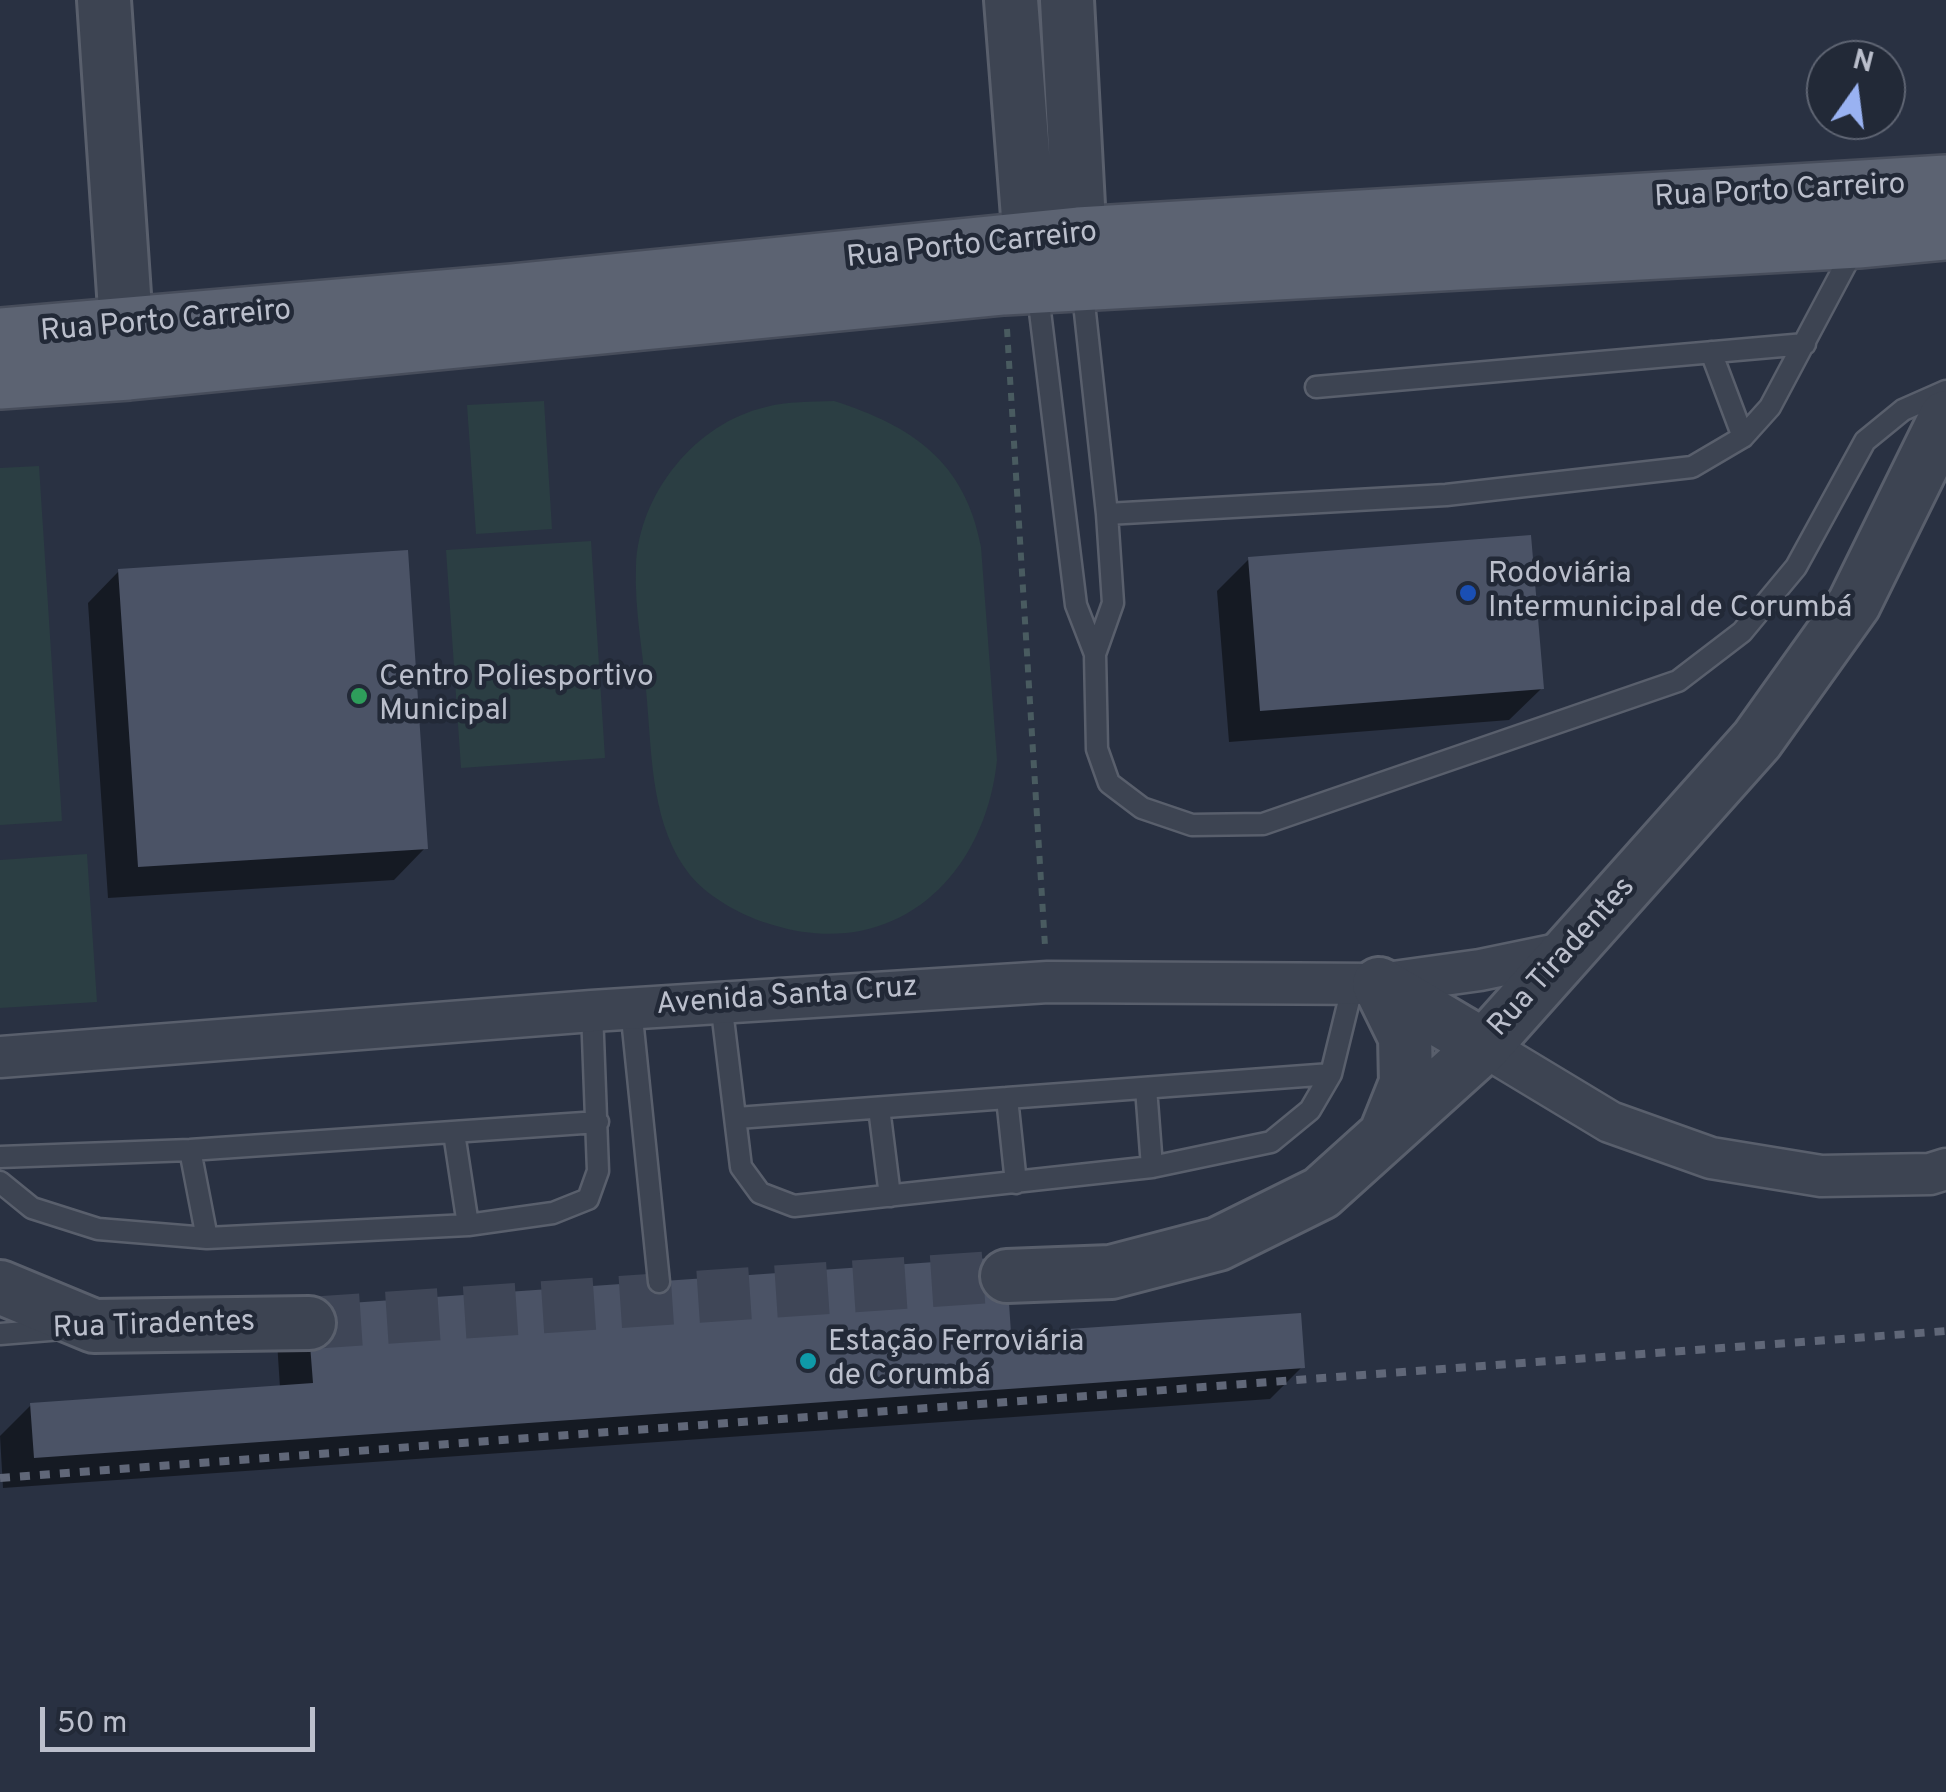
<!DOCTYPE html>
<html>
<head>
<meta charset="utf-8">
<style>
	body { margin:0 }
	#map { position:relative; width:1946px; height:1792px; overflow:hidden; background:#293142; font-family:Overpass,sans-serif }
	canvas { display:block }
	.north { position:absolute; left:1806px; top:40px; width:100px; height:100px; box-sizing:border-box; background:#222937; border:2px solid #5f6573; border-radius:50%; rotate:14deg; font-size:28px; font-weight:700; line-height:40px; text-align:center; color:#bbbfcc }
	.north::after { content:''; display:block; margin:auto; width:35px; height:45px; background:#99b2f2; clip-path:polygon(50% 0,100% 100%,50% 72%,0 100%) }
	.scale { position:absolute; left:40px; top:1707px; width:275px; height:45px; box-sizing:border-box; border:5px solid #bbbfcc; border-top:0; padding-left:12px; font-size:30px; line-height:35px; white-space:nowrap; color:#bbbfcc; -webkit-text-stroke:8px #222937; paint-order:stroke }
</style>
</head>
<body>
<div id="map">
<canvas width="1946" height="1792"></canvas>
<div class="north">N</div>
<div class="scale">50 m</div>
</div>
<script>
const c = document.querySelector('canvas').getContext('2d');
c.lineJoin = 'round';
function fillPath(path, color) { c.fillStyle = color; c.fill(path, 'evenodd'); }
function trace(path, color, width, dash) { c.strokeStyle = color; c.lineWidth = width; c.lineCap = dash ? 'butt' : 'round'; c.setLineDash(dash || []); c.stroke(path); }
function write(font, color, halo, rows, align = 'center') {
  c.font = font + ' Overpass,sans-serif'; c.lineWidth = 9; c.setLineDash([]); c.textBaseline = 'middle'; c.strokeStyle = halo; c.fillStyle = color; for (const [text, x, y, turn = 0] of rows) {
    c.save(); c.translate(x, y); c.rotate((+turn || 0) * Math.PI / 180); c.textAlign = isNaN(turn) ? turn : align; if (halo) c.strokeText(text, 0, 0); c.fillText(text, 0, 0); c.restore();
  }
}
fillPath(new Path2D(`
	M544,401L552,529L476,534L467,405Z
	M834,401C912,426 965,461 981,547L997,760C985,878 894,962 773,925C744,917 709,898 690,875C652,827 652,760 647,701C644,657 634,610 636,566C639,493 696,423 766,407C787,401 812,402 834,401Z
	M39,466L62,821L0,825V468Z
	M591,541L605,758L461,768L446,550Z
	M87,854L97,1002L0,1008V860Z`), '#2b3e43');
fillPath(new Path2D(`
	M1249,559L1541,689L1509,720L1229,742L1217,591Z
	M119,571L425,848L394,880L108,898L88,603Z
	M1009,1336L1302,1367L1270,1399L3,1488L0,1436L31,1405L280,1388L277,1341Z`), '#0007');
fillPath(new Path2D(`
	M1531,535L1544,689L1260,711L1248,557Z
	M408,550L428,849L138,867L118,569Z
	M1006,1257L1011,1333L1301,1313L1305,1368L34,1458L30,1403L313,1383L307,1306Z`), '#4b5366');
trace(new Path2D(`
	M309,1323L1007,1276`), '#3f4657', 52, [52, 26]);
const service = new Path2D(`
	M1082,285L1107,514L1113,603L1095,654L1097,749L1109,783L1142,808L1192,825L1263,824L1678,681L1742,632L1796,567L1865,441L1903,410L1946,391
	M1037,287L1076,605L1095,654
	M1711,352L1743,437
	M1316,387L1805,344
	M1107,514L1446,495L1692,467L1743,437L1770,407L1855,247
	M721,1002L741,1167L760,1193L794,1206L1152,1167L1271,1142L1310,1110L1331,1074L1353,984
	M631,1008L659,1282
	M1146,1088L1152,1167
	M1007,1098L1016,1183
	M879,1108L890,1196
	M737,1118L1331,1074
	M454,1133L468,1225
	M190,1150L207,1238
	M0,1157L190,1150L598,1122
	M0,1182L32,1208L98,1229L207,1238L468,1225L553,1213L588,1199L598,1171L592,1011
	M0,1334L62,1329`);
const minor = new Path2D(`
	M1484,1046L1610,1122L1711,1158L1821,1176L1930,1174L1946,1169
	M0,1057L592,1011L1048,982L1379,984L1480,970L1572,951`);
const tertiary = new Path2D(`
	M104,0L129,368
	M1011,0L1030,242L1037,282
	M1067,0L1082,280
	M1379,984L1405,1037L1406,1083L1386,1133
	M1379,984L1484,1046
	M1007,1276L1111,1272L1218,1244L1321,1193L1484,1046L1757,740L1854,604L1946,417
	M0,1287L94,1326L309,1323`);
const primary = new Path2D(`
	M0,336L513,292L1078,235L1946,183
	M0,381L129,372L1004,287L1858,240L1946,232`);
trace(service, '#595f6c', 25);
trace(minor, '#595f6c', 45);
trace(tertiary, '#595f6c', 58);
trace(primary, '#474d5b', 60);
trace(new Path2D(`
	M1007,329L1045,946`), '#495b60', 6, [8, 8]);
trace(service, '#3d4452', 20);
trace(minor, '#3d4452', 40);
trace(tertiary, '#3d4452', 52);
trace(primary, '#5c6372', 55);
trace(new Path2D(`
	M0,1478L1946,1331`), '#606778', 8, [10, 10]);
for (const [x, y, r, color] of [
	[1468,593,10,"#1a4fb4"],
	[359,696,10,"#2e9e5b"],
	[808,1361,10,"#0f9aa8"]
]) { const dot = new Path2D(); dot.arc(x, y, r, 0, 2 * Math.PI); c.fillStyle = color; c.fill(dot); trace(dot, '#222937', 4); }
write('30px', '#bbbfcc', '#222937', [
	["Rua Porto Carreiro",1780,193,-3],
	["Rua Porto Carreiro",972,247,-6],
	["Rua Porto Carreiro",166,323,-5],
	["Rua Tiradentes",1563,958,-48],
	["Avenida Santa Cruz",787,998,-4],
	["Rua Tiradentes",154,1327,-2]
]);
write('30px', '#bbbfcc', '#222937', [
	["Rodoviária",1488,576],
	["Intermunicipal de Corumbá",1488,610],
	["Centro Poliesportivo",379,679],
	["Municipal",379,713],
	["Estação Ferroviária",828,1344],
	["de Corumbá",828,1378]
], 'left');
</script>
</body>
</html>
